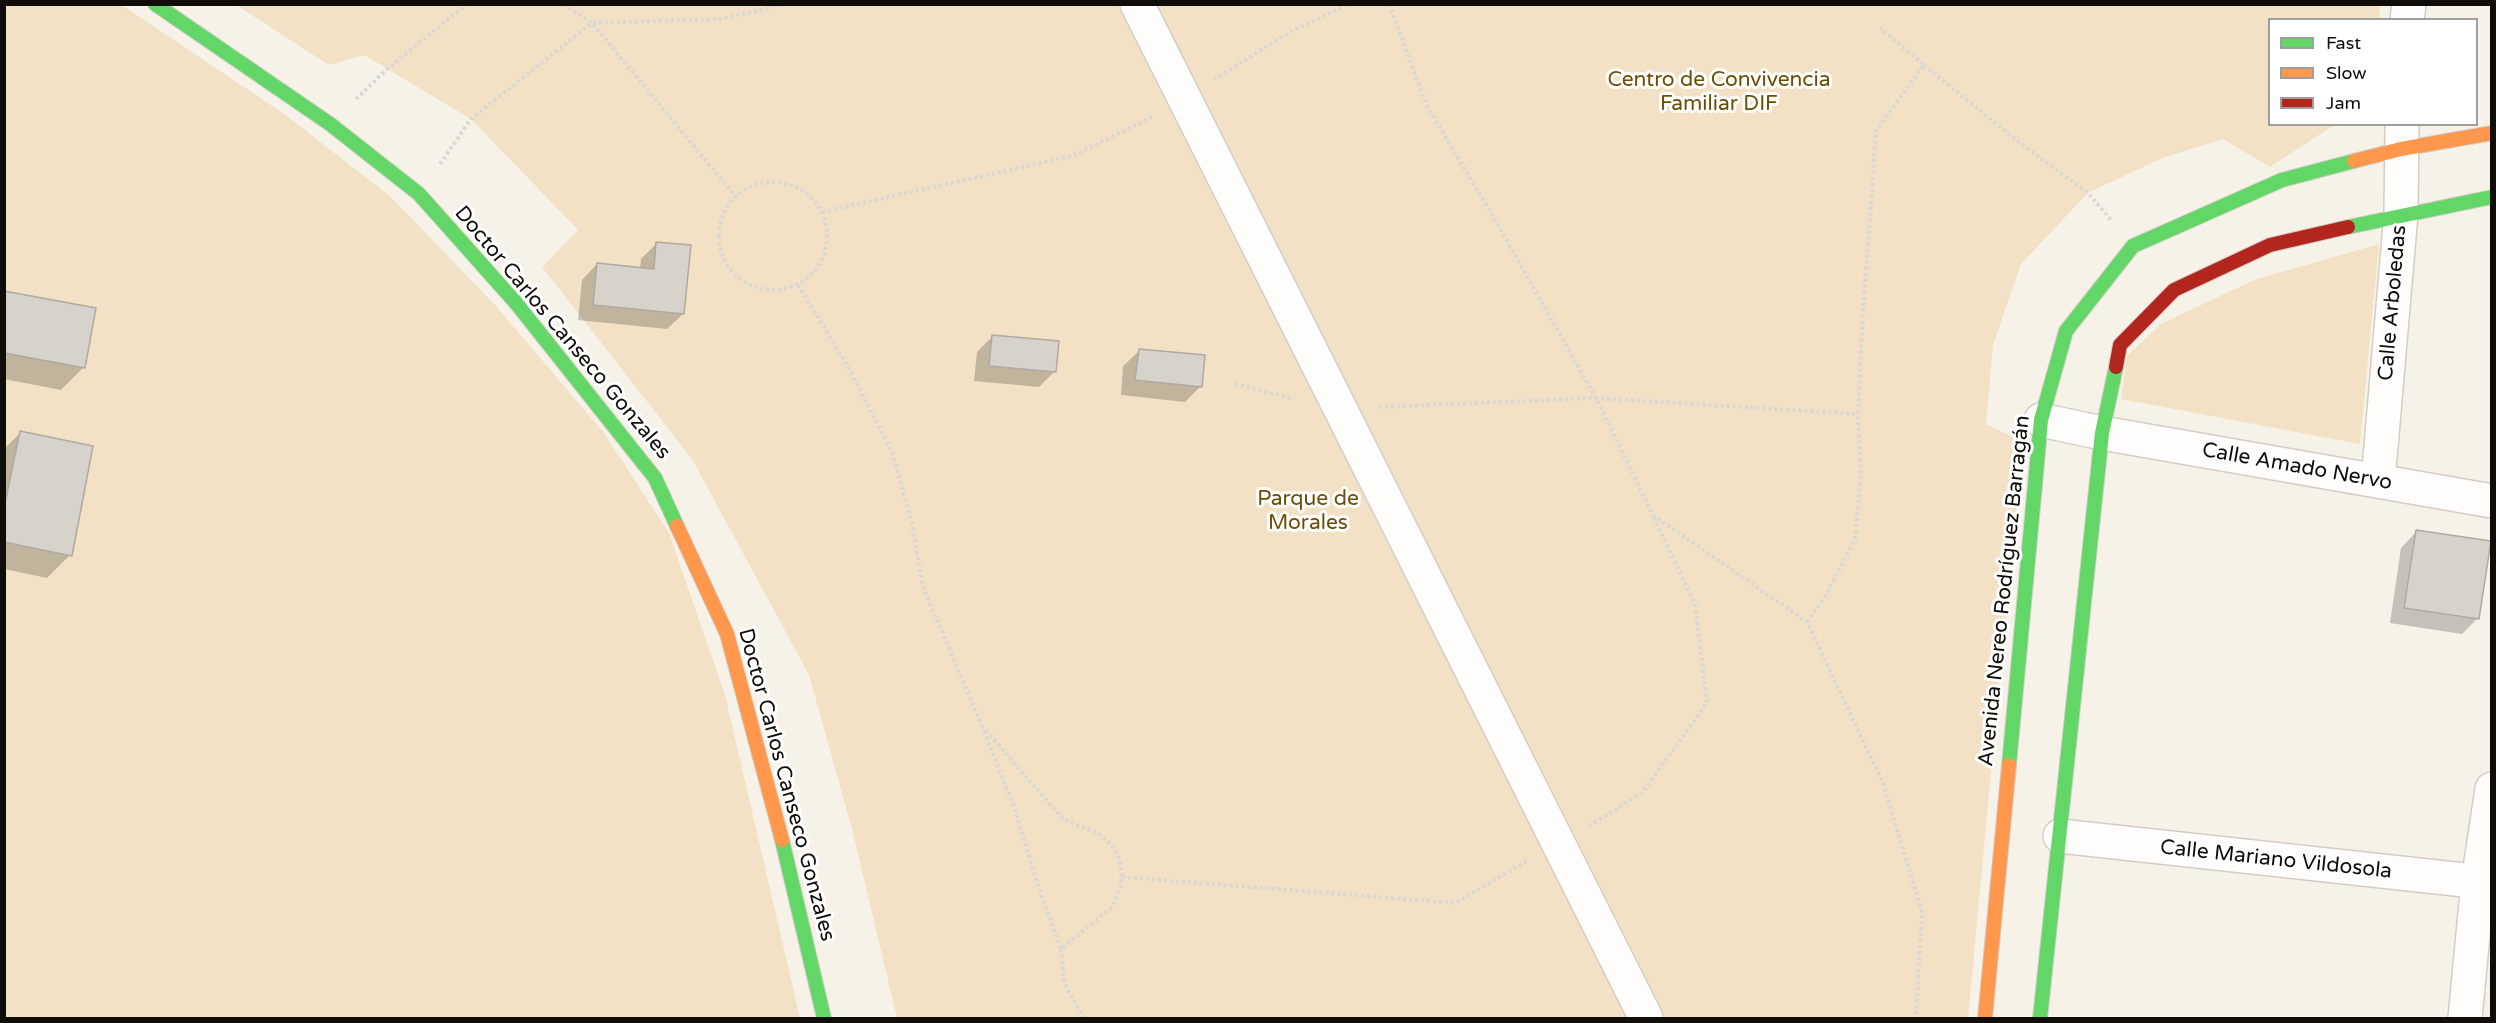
<!DOCTYPE html>
<html>
<head>
<meta charset="utf-8">
<style>
	body { margin:0 }
	#map { position:relative; width:2496px; height:1023px; overflow:hidden; background:#f7f2e8; font-family:"Varela Round",sans-serif }
	canvas { display:block }
	.frame { position:absolute; inset:0; border:6px solid #100d08; pointer-events:none }
	.legend { position:absolute; left:2268px; top:18px; width:210px; height:108px; box-sizing:border-box; background:#fff; border:2px solid #9f9e9c; margin:0; padding:8px 10px; list-style:none; font-size:18px; color:#100d08 }
	.legend li { display:flex; align-items:center; gap:12px; height:30px }
	.legend b { width:30px; border:2px solid #9f9e9c }
</style>
</head>
<body>
<div id="map">
<canvas width="2496" height="1023"></canvas>
<div class="frame"></div>
<ul class="legend">
<li><b style="height:8px;background:#63d668"></b>Fast</li>
<li><b style="height:8px;background:#ff974d"></b>Slow</li>
<li><b style="height:8px;background:#b3261e"></b>Jam</li>
</ul>
</div>
<script>
const c = document.querySelector('canvas').getContext('2d');
c.lineJoin = 'round';
function fillPath(path, color) { c.fillStyle = color; c.fill(path, 'evenodd'); }
function trace(path, color, width, dash) { c.strokeStyle = color; c.lineWidth = width; c.lineCap = dash ? 'butt' : 'round'; c.setLineDash(dash || []); c.stroke(path); }
function write(font, color, halo, rows, align = 'center') {
  c.font = font + ' "Varela Round",sans-serif'; c.lineWidth = 6; c.setLineDash([]); c.textBaseline = 'middle'; c.strokeStyle = halo; c.fillStyle = color; for (const [text, x, y, turn = 0] of rows) {
    c.save(); c.translate(x, y); c.rotate((+turn || 0) * Math.PI / 180); c.textAlign = isNaN(turn) ? turn : align; if (halo) c.strokeText(text, 0, 0); c.fillText(text, 0, 0); c.restore();
  }
}
fillPath(new Path2D(`
	M5,5H122L284,114L390,196L495,305L604,433L669,533L725,695L800,1018H5Z
	M236,5H2380L2379,19L2270,20V124L2334,125L2270,167L2223,139L2162,158L2088,193L2021,264L1993,345L1986,424L2022,441L1968,1018H897L852,829L809,675L692,459L542,267L578,230L471,119L364,55L329,65Z
	M2379,244L2360,444L2121,399L2127,356L2161,324L2254,280Z`), '#f2e1c4');
fillPath(new Path2D(`
	M657,243L683,314L667,329L578,320L582,280L597,264L640,269L641,259Z
	M4,292L84,367L61,390L4,379Z
	M993,336L1054,372L1039,387L974,381L977,352Z
	M1139,351L1200,387L1185,402L1121,395L1123,366Z
	M20,433L70,555L47,578L4,569V449Z
	M2416,532L2478,618L2462,634L2390,623L2401,548Z`), '#0003');
const building = new Path2D(`
	M656,242L691,245L684,314L593,305L597,263L654,269Z
	M4,291L96,308L85,368L4,353Z
	M992,335L1059,341L1056,372L989,366Z
	M1139,349L1205,355L1202,387L1135,380Z
	M20,431L93,446L72,556L4,542V508Z
	M2416,530L2491,541L2479,619L2404,608Z`);
fillPath(building, '#d7d2ca');
trace(building, '#aeaaa3', 1.5);
const street = new Path2D(`
	M1137,4L1646,1018
	M2407,20L2409,4
	M2041,420L2102,433L2492,501
	M2378,481L2401,214L2402,124
	M2060,836L2492,883
	M2465,1018L2478,882L2492,789`);
const fast = new Path2D(`
	M155,4L330,124L419,194L516,303L655,478L677,526
	M2348,227L2492,197
	M2009,765L2041,420L2066,331L2133,246L2282,180L2354,161
	M782,840L824,1018
	M2040,1018L2102,433L2116,367`);
const slow = new Path2D(`
	M2354,161L2401,149L2492,133
	M677,526L727,634L782,840
	M1985,1018L2009,765`);
const jam = new Path2D(`
	M2116,367L2120,345L2174,290L2270,245L2348,227`);
trace(street, '#d2cec6', 36);
trace(fast, '#d2cec6', 16);
trace(slow, '#d2cec6', 16);
trace(jam, '#d2cec6', 16);
trace(new Path2D(`
	M564,4L592,23L736,197
	M1389,4L1427,106L1494,218L1596,398L1653,515L1807,622L1883,783L1922,912L1916,1018
	M1924,65L2015,139L2088,193L2111,220
	M1214,80L1288,33L1348,4
	M356,99L387,69L467,4
	M440,164L471,119L592,23L721,19L785,4
	M719 236a54 54 0 1 1 108 0a54 54 0 1 1-108 0Z
	M822,212L1072,156L1154,116
	M798,285L846,363L892,452L912,524L923,587L982,726
	M1235,384L1294,399
	M1379,407L1596,398L1858,414
	M1807,622L1826,595L1855,539L1861,475L1858,414L1862,328L1876,131L1924,65L1880,28
	M982,726L1064,820L1098,833L1112,845L1120,860L1122,877L1118,895L1110,909L1061,949L1042,898L1013,804Z
	M1589,826L1642,793L1707,703L1695,604L1653,516
	M1122,877L1456,903L1528,860
	M1061,949L1064,983L1084,1018`), '#d9d8d5', 4, [3, 3]);
trace(street, '#fefdfc', 33);
trace(fast, '#63d668', 14);
trace(slow, '#ff974d', 14);
trace(jam, '#b3261e', 14);
write('21px', '#6b4d04', '#fff', [
	["Centro de Convivencia",1719,80],
	["Familiar DIF",1719,104],
	["Parque de",1308,499],
	["Morales",1308,523]
]);
write('21px', '#100d08', '#fff', [
	["Calle Arboledas",2393,303,-85],
	["Doctor Carlos Canseco Gonzales",562,333,50],
	["Calle Amado Nervo",2297,467,10],
	["Avenida Nereo Rodríguez Barragán",2005,591,-84],
	["Doctor Carlos Canseco Gonzales",786,785,75],
	["Calle Mariano Vildosola",2276,860,6]
]);
</script>
</body>
</html>
